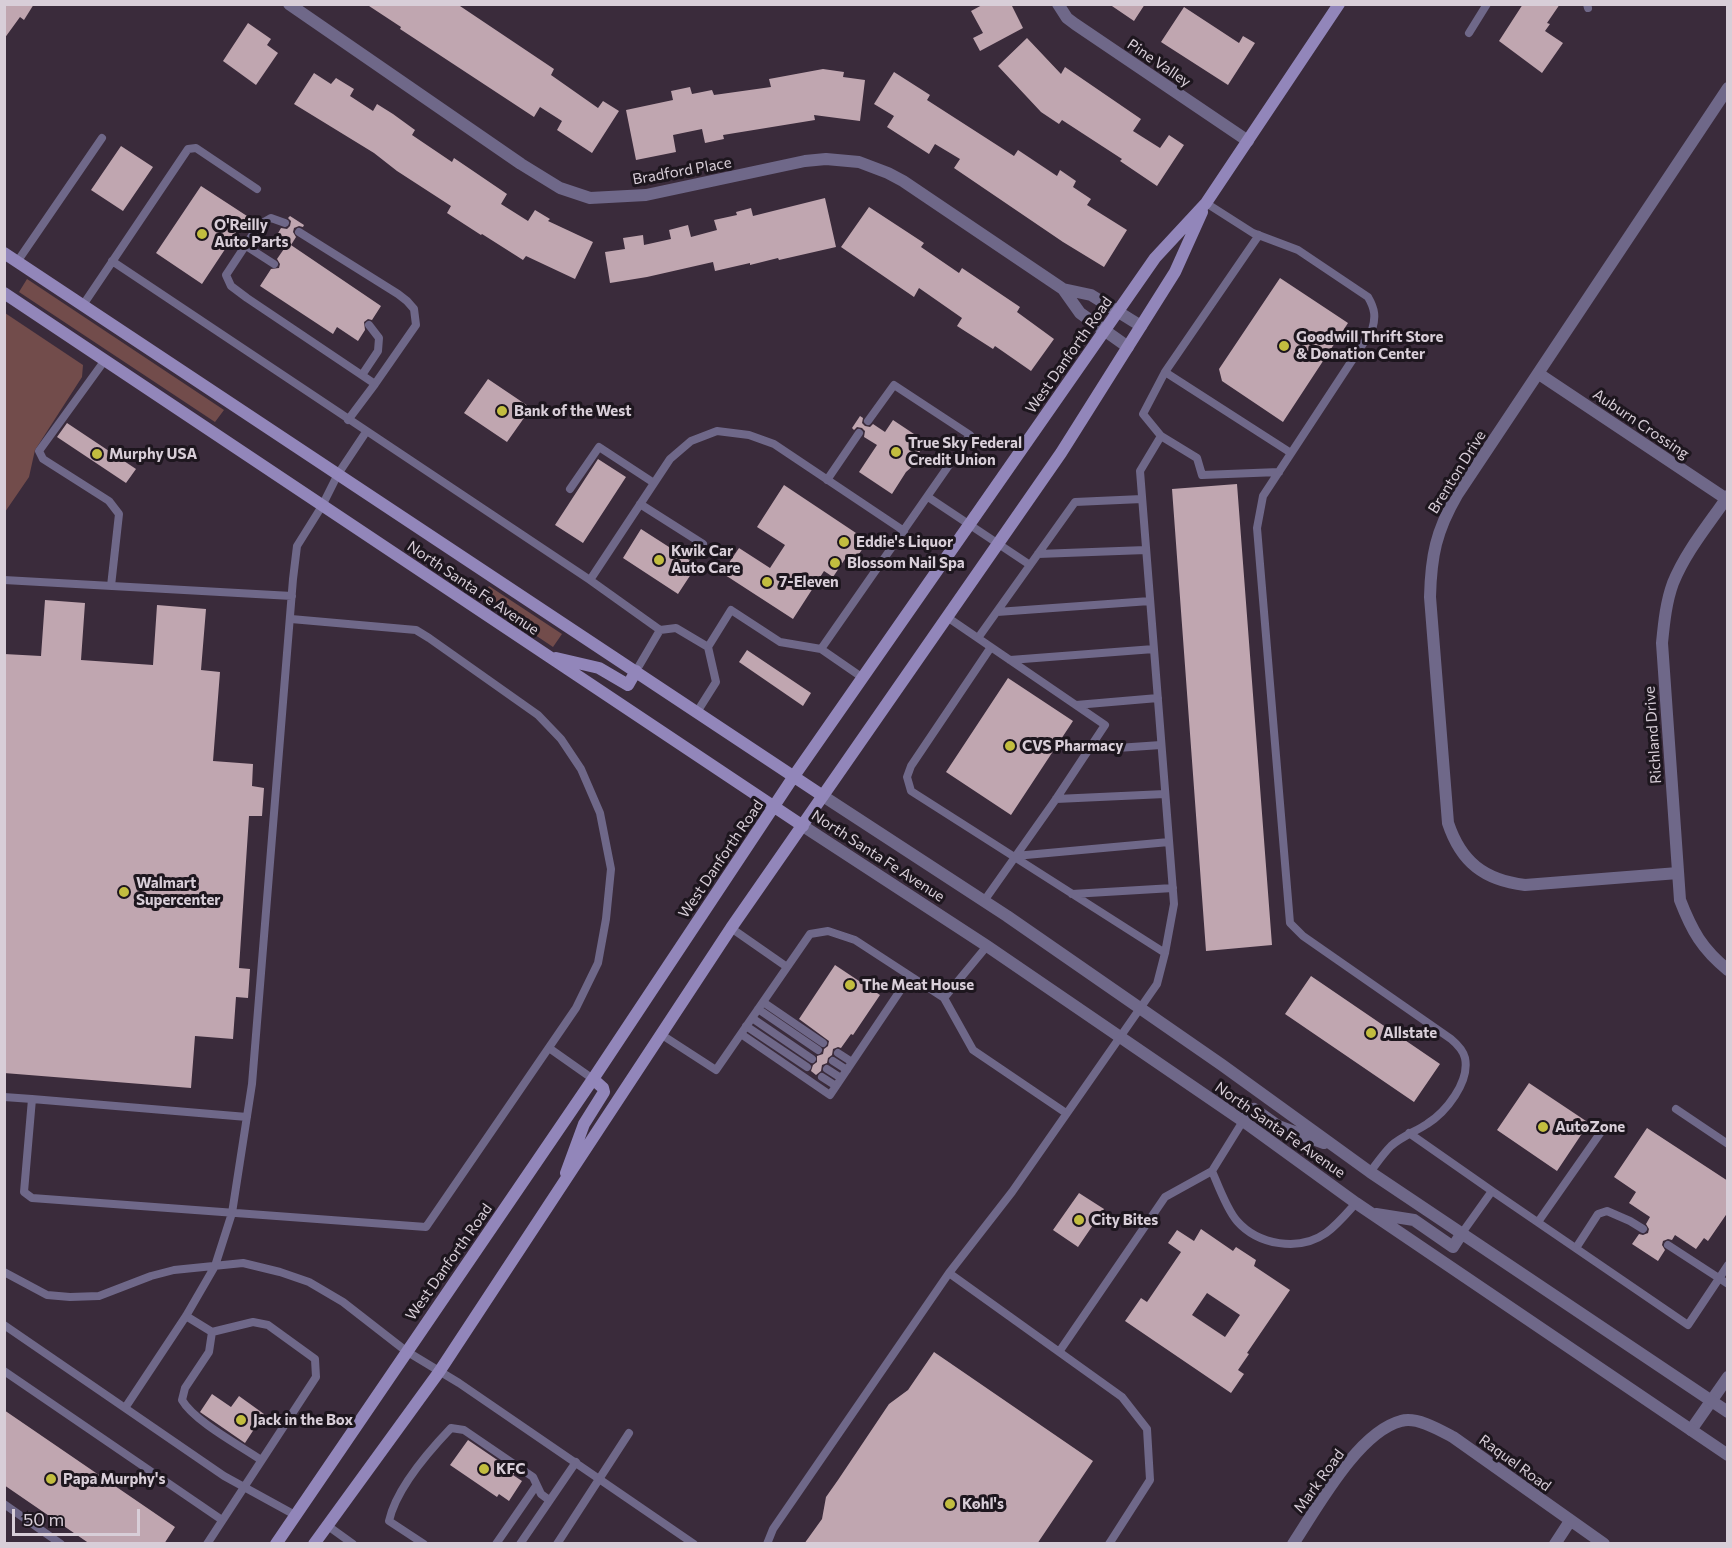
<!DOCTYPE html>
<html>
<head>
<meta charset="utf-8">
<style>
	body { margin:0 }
	#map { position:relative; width:1732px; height:1548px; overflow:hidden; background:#3a2b3b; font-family:Commissioner,sans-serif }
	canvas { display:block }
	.frame { position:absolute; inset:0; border:6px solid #d8ced8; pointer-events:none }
	.scale { position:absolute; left:12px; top:1509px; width:128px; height:27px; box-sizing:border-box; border:3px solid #d8ced8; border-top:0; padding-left:8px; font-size:18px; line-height:21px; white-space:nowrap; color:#d8ced8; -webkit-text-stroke:4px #1d161e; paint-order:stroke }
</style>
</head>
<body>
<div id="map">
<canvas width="1732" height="1548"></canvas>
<div class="frame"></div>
<div class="scale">50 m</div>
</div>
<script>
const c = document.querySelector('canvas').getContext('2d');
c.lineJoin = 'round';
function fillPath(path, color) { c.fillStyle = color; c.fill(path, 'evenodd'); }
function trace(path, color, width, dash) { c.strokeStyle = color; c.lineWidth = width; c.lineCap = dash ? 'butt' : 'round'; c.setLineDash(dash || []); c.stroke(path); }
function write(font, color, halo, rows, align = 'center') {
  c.font = font + ' Commissioner,sans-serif'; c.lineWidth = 6; c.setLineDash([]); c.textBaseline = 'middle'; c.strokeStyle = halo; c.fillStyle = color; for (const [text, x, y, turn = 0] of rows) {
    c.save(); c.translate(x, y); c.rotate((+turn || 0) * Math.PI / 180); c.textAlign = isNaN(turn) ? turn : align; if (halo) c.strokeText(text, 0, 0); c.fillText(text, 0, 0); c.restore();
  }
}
fillPath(new Path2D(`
	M27,279L224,410L215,422L19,292Z
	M5,313L83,365L82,377L35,450L29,477L5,512Z
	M489,586L562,634L553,647L480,598Z`), '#724c4b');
fillPath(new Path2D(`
	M4,4H34L24,20L20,17L4,39Z
	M366,4H457L554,69L551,75L598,108L603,101L619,111L592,153L557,130L562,121L540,107L534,117L400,29L401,27Z
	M984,4H1011L1023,28L980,51L973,38L983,33L971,11Z
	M1109,4H1145L1134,21Z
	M1523,4H1560L1547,23L1550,24L1545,31L1563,43L1542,73L1499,41Z
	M1184,7L1239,43L1243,36L1255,43L1228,85L1161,42Z
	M248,23L271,39L267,45L278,53L256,85L223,61Z
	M1027,38L1061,74L1065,67L1141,119L1133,131L1160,148L1169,135L1184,145L1157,186L1120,161L1122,159L1062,120L1059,124L1041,112L998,66Z
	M823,69L844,72L843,77L865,80L860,121L814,115L815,120L723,135L724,139L705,143L702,129L673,135L676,152L636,160L626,110L673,100L671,91L690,87L692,94L712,90L714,95L771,87L769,79Z
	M894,72L930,95L927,100L1014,156L1018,150L1057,176L1060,170L1076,181L1073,187L1091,199L1087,205L1127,230L1104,267L1063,242L954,168L960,159L935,144L929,154L887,127L894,116L874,104Z
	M314,73L331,84L336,78L354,89L350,96L373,111L377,104L393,114L415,130L412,135L452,162L454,158L507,194L501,204L528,221L535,210L550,219L548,221L593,242L575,279L526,256L523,260L482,234L481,235L447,213L451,206L397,171L374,153L294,104Z
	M121,146L153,167L123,211L91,190Z
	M201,186L247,216L202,284L156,253Z
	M825,198L836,247L779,260L778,258L750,265V263L715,271L713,262L647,277L610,283L605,252L625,249L623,238L643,235L644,245L671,239L669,230L688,225L691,237L717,230L714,220L737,215L736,212L751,208L753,216Z
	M869,207L924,243L921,247L959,273L962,268L1020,307L1017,312L1054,339L1031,371L995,346L993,349L957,326L962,318L919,288L914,297L841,247Z
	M290,216L304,225L303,227L299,226L294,228L293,232L296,237L291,245L277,235L281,228L287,229L290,226L291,221L288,218Z
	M288,243L381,306L372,320L368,319L364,322L365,330L358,341L337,327L333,334L260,286L271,269L279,268L280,264L277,259Z
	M1280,278L1348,323L1283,422L1222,381L1219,369Z
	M488,379L531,408L507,442L464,413Z
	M860,416L863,418L862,423L865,426L870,427L873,424L885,432L893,420L926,442L915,459L914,465L906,472L892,494L859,472L877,445L864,437L865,431L862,428L857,427L854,430L852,428Z
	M67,423L136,469L126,483L57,437Z
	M598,459L626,477L583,543L555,525Z
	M1237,484L1272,945L1206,951L1172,489Z
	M784,485L868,541L852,564L845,559L833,577L824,571L793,619L722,573L739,548L770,568L785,545L757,527Z
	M641,529L697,565L678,594L623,558Z
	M45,600L85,603L81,660L153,665L157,605L206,609L201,670L220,672L213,761L253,764L252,786L264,788L262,816H249L239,968L250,969L248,998L236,997L233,1039L195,1036L191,1088L4,1073V654L41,656Z
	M747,650L811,693L803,706L739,662Z
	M1008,678L1073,721L1011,815L946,772Z
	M835,965L880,995L853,1035L851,1034L841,1048L838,1047L833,1049L832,1055L828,1058L827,1063L822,1065L821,1071L816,1075L811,1071L813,1065L817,1062V1056L823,1054L824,1049L828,1046L829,1041L799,1019Z
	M1311,976L1440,1064L1414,1102L1285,1014Z
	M1529,1083L1589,1123L1557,1171L1497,1130Z
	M1647,1128L1728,1181V1212L1708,1241L1704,1238L1696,1249L1675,1235L1672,1240L1668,1239L1663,1241L1662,1245L1665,1250L1658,1261L1632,1244L1639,1234L1643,1235L1648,1233L1649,1229L1646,1224L1650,1217L1629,1203L1636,1192L1614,1177Z
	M1079,1193L1104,1209L1078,1247L1053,1230Z
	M1201,1229L1233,1251L1236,1247L1256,1260L1254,1266L1290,1290L1247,1353L1249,1354L1238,1370L1244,1374L1231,1393L1125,1321L1141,1298L1147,1302L1181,1252L1168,1243L1177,1230L1194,1241ZM1207,1293L1240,1315L1225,1337L1192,1315Z
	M934,1352L1093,1461L1037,1544H804L822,1519L826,1497L838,1480L889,1404L908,1390Z
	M212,1394L231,1407L239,1396L264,1414L245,1443L200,1412Z
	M4,1410L175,1527L164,1544H90L4,1485Z
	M468,1440L515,1472L513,1475L522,1481L509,1501L499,1494L497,1497L450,1465Z`), '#c0a6b0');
trace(new Path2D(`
	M1587,4L1588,8
	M1469,33L1487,4
	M1206,203L1253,233L1298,250L1368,297C1375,309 1376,317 1372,330L1263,496L1257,528L1290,923L1303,936L1451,1039C1457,1044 1463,1050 1465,1058C1470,1082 1446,1112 1427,1124C1415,1132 1402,1136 1391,1146C1383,1154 1377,1163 1370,1172
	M285,223L271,218L259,225L226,275L231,286L247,298L375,384L348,420
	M299,232L398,294L407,301L414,309L416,325L375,384
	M1259,235L1165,372L1291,453
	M246,246L274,264
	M112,261L590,580L660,630L636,671
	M17,262L102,138
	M83,305L188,149L196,148L257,189
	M105,360L39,451L43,459L109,501L119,514L111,586
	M362,375L378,351L379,338L369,325
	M1161,436L1143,414L1165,372
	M827,480L859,433
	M570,489L599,447L654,483
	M928,497L1030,565
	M640,504L703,544
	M1038,554L1146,550
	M4,580L292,596
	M590,580L670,459L691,441L717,431L749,435L774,444L904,531
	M997,612L1150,601
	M947,617L1105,725L1056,799L984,901
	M660,630L676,628L708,647
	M978,638L1075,502L1142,499
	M991,647L911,766L907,777L911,791L1165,953
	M1010,660L1154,649
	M863,678L821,649L970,435L894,385L868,421
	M1076,705L1158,698
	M697,712L716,682L708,647L731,610L780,642L821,649
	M1088,750L1161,745
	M1056,799L1165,794
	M1015,856L1169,842
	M1072,894L1173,888
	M731,928L787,967
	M944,998L987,946
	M763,1002L823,1043
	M758,1009L818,1050
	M752,1018L812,1059
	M746,1026L807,1067
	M741,1034L830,1095L910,976
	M662,1035L716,1070L810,934L828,931L855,940L944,998L973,1050L1066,1113
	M549,1048L593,1079
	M838,1053L852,1062
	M833,1061L847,1070
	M827,1069L841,1078
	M822,1077L836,1086
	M4,1097L32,1099
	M1676,1109L1728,1144
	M247,1117L32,1099L24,1192L32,1198L426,1227L576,1008L598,963L606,919L611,869L600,813L581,769L561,739L538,715L429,638L416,630L291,619
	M1409,1133L1492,1191
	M1212,1171C1218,1185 1227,1210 1237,1221C1258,1245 1299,1252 1326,1233C1337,1225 1347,1213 1356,1203
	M1538,1222L1601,1132
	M1462,1233L1492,1191L1688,1325L1728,1265
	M1668,1245L1728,1284
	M1576,1248L1598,1214L1607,1211L1630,1221L1643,1229
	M4,1272L47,1295L70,1297L99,1296L151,1276L174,1270L243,1263L280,1272L309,1282L343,1302L406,1351L459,1383L694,1544
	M949,1273L1122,1397L1147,1429L1150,1480L1109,1544
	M186,1316L212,1332L253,1322L268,1325L315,1359L316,1377L207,1544
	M4,1325L125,1408
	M212,1332L209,1352L185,1388L182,1400C194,1421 239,1445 261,1460
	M1059,1352L1165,1197L1212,1171L1243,1121
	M4,1371L222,1520
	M4,1504L61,1544
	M295,1515L224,1476L125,1408L186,1316L215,1266L232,1213L252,1084L293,579L297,546L322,506L338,474L366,432
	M328,1526L353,1544
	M424,1544L389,1521C396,1489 429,1451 451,1428L464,1430L533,1477L541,1494L549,1500
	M496,1544L536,1486
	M520,1544L576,1462
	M557,1544L629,1433
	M767,1544L773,1529L949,1273L1012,1192L1157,984L1165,953L1174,904L1140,471L1161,436L1197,458L1202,475L1279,472`), '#6f6889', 8);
trace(new Path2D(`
	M289,4L521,164L560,188L590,198L646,195L805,161L826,159L859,162L888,173L903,181L1063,289L1080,313L1128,347
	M1058,4L1067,18L1075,24L1248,141
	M1063,289L1091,295L1141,326
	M1539,374L1728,500
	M1728,496C1709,524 1686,551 1673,583C1666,602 1664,623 1662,643L1680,900C1692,931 1702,949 1728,970
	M1678,873L1525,885C1484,880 1461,862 1448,823L1430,597C1431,556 1436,531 1457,495L1728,88
	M1691,1430L1728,1377
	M1293,1544C1317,1508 1358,1432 1401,1421C1416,1416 1440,1430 1453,1437L1604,1544
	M1555,1544L1570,1521`), '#6f6889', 12);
trace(new Path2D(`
	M823,796L1007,916L1222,1065L1370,1172L1728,1412
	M803,826L987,946L1243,1121L1356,1203L1728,1455
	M1243,1121L1254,1109L1278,1126L1324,1143
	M1376,1214L1414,1220L1453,1247L1462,1233`), '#6f6889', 12);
trace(new Path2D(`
	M4,253L823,796
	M4,293L803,826
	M556,658L599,668L628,685L636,671
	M566,1173L584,1124L604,1092L603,1088L593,1079
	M276,1544L593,1079L794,776L1155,258L1206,203L1339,4
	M314,1544L439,1372L731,928L1061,453L1175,272L1202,212`), '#9286ba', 12);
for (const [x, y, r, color] of [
	[202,234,6,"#c2bd3f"],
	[1284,346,6,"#c2bd3f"],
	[502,411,6,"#c2bd3f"],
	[896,452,6,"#c2bd3f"],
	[97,454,6,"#c2bd3f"],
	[844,542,6,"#c2bd3f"],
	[659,560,6,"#c2bd3f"],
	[835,563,6,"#c2bd3f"],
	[767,582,6,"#c2bd3f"],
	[1010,746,6,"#c2bd3f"],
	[124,892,6,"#c2bd3f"],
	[850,985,6,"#c2bd3f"],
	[1371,1033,6,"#c2bd3f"],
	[1543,1127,6,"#c2bd3f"],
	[1079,1220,6,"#c2bd3f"],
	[241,1420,6,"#c2bd3f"],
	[484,1469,6,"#c2bd3f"],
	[51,1479,6,"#c2bd3f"],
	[950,1504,6,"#c2bd3f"]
]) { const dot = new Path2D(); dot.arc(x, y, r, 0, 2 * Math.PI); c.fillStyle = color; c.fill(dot); trace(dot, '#1d161e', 2); }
write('15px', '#d8ced8', '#1d161e', [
	["Pine Valley",1159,63,34],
	["Bradford Place",682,171,-10],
	["West Danforth Road",1069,355,-55],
	["Auburn Crossing",1641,424,34],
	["Brenton Drive",1457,472,-58],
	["North Santa Fe Avenue",473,588,34],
	["Richland Drive",1653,735,-94],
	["North Santa Fe Avenue",878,856,33],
	["West Danforth Road",721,859,-56],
	["North Santa Fe Avenue",1280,1130,35],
	["West Danforth Road",449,1262,-55],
	["Raquel Road",1515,1463,36],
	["Mark Road",1319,1481,-54]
]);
write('bold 15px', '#d8ced8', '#1d161e', [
	["O'Reilly",214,225],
	["Auto Parts",214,242],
	["Goodwill Thrift Store",1296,337],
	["& Donation Center",1296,354],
	["Bank of the West",514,411],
	["True Sky Federal",908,443],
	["Credit Union",908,460],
	["Murphy USA",109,454],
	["Eddie's Liquor",856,542],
	["Kwik Car",671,551],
	["Auto Care",671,568],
	["Blossom Nail Spa",847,563],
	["7-Eleven",779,582],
	["CVS Pharmacy",1022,746],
	["Walmart",136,883],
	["Supercenter",136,900],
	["The Meat House",862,985],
	["Allstate",1383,1033],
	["AutoZone",1555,1127],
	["City Bites",1091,1220],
	["Jack in the Box",253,1420],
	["KFC",496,1469],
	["Papa Murphy's",63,1479],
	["Kohl's",962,1504]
], 'left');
</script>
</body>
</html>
